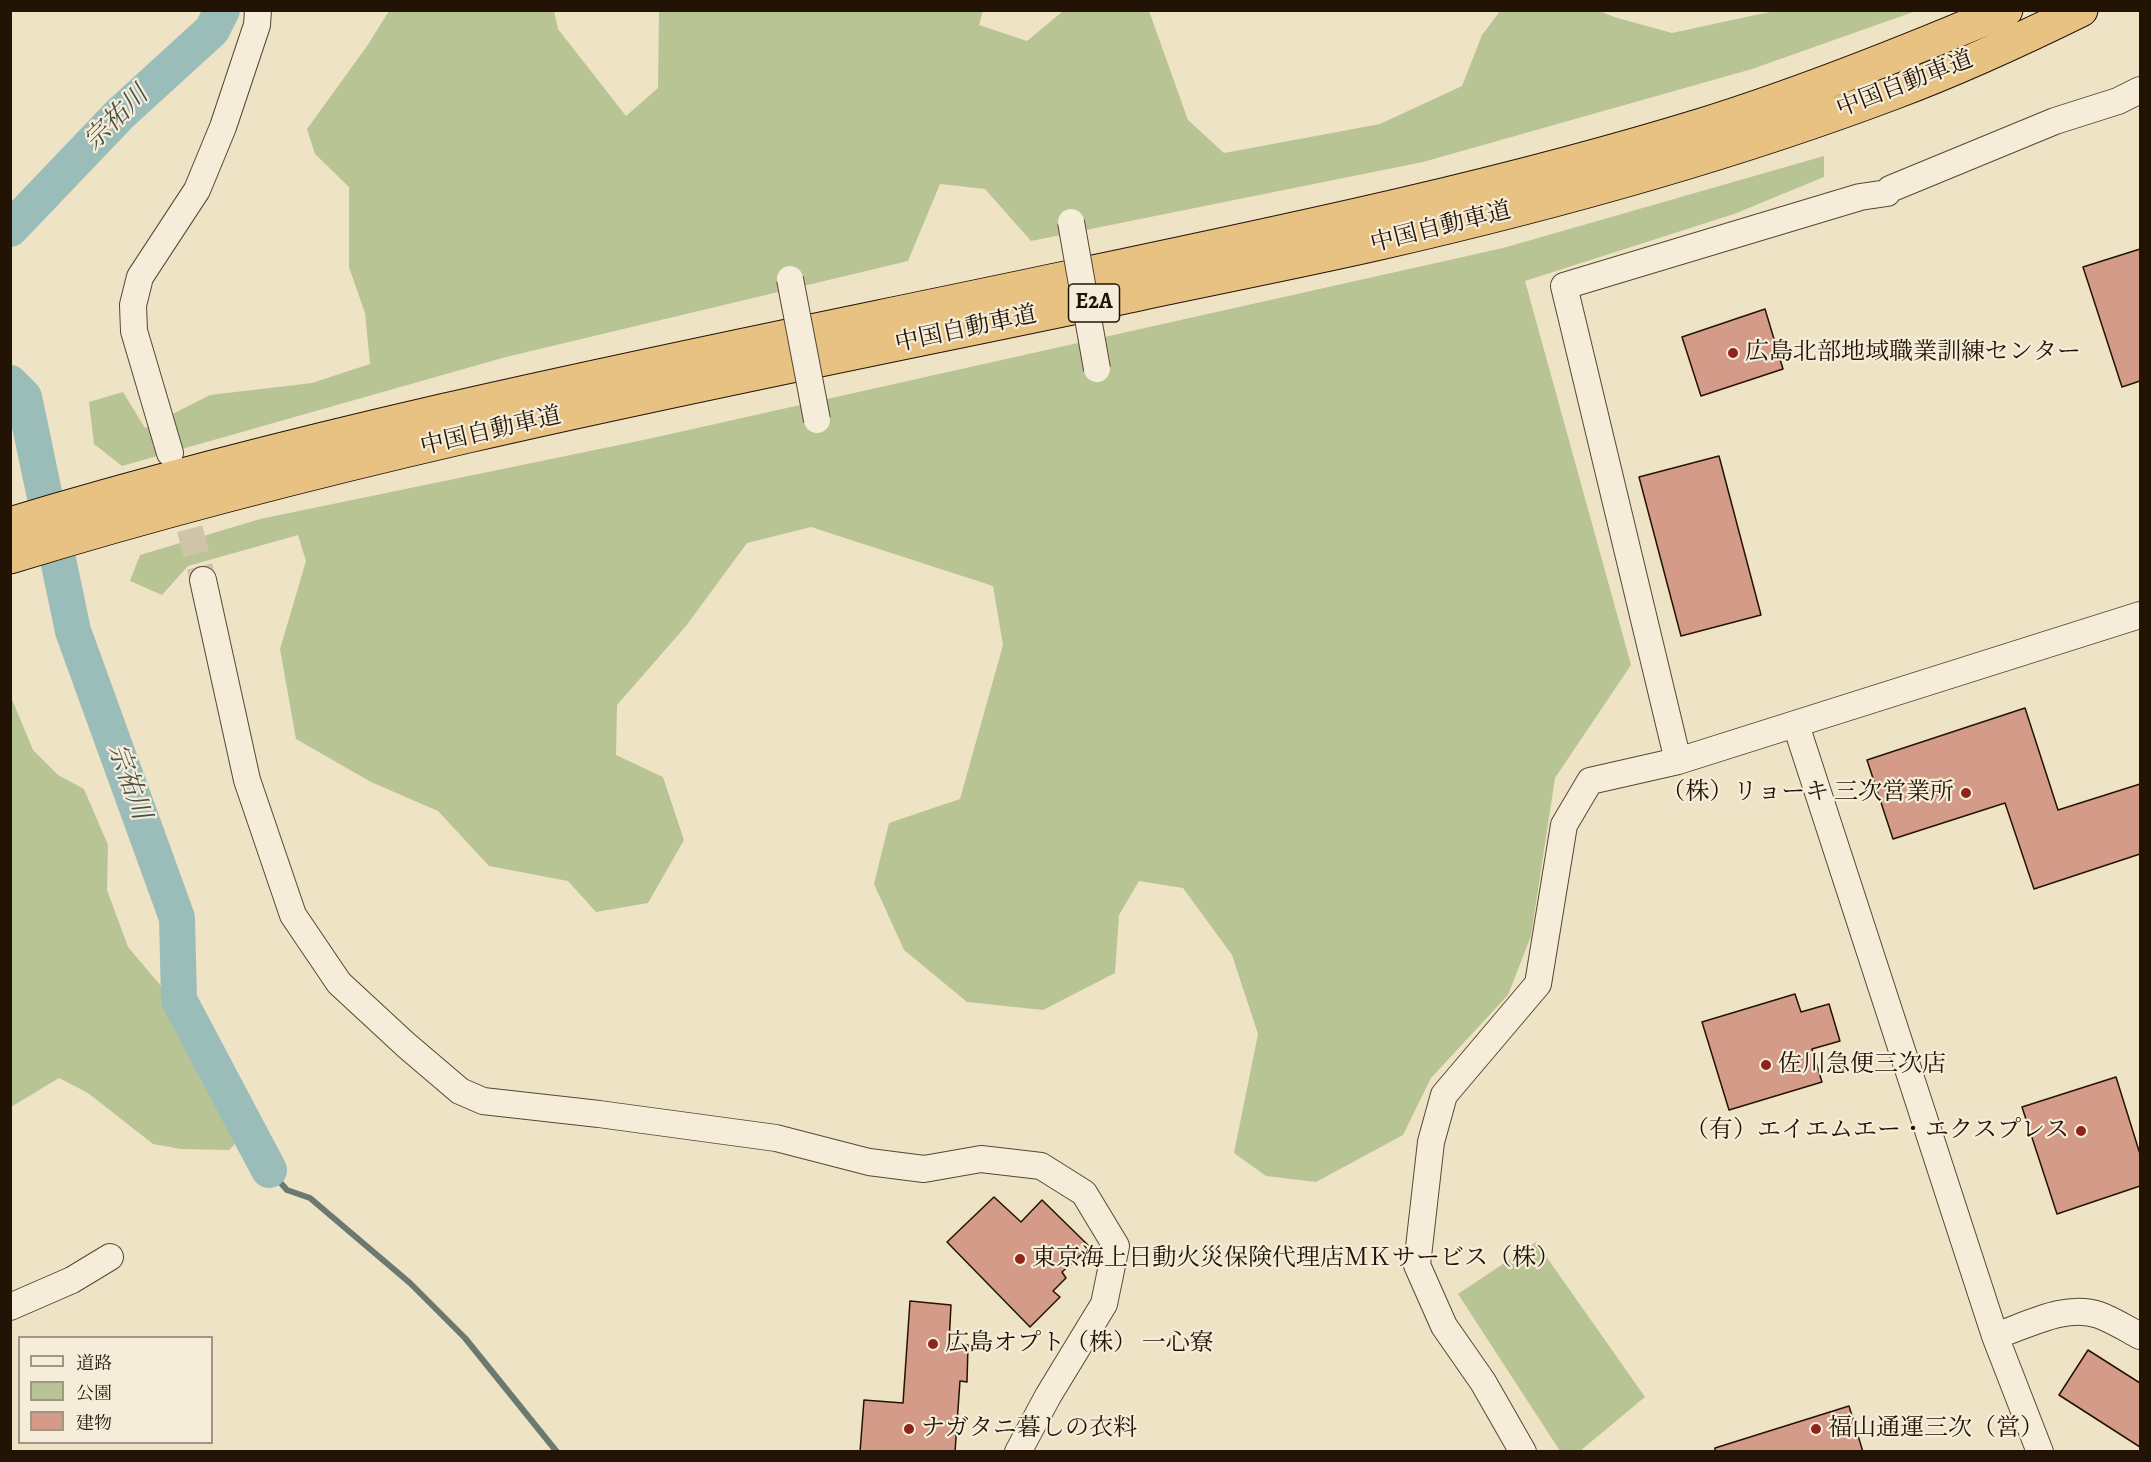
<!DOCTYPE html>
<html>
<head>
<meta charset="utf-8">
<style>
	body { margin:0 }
	#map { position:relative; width:2151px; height:1462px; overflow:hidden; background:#efe3c5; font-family:Alegreya,"Noto Serif JP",serif }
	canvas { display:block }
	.frame { position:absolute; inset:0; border:12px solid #231304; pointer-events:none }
	.legend { position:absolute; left:18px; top:1336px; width:195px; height:108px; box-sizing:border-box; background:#f5edd9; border:2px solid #a19684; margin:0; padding:8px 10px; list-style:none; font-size:18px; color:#231304 }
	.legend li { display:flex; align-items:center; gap:12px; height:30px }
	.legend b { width:30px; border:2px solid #a19684 }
</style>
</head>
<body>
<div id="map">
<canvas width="2151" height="1462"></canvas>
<div class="frame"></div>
<ul class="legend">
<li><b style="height:8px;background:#f5edd9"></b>道路</li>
<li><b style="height:16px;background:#b9c495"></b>公園</li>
<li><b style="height:16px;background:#d49b89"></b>建物</li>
</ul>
</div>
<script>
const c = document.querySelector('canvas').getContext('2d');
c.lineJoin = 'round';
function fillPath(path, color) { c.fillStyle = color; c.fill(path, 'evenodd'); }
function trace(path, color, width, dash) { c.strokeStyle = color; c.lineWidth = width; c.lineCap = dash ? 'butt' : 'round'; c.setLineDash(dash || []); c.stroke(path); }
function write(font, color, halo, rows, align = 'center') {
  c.font = font + ' Alegreya,"Noto Serif JP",serif'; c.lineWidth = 4.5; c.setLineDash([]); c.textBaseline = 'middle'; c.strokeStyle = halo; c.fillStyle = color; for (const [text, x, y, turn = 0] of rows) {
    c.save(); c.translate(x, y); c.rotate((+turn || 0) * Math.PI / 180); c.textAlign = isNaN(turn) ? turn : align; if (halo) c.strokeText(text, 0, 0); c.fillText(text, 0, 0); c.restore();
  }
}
fillPath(new Path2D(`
	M389,11H554L558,29L626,116L658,88L659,11H983L979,25L1027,41L1063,11H1149L1188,120L1224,153L1380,124L1462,86L1482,35L1500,11H1600L1614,17L1672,33L1774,11H1916L1752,69L1423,162L1031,241L985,189L940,184L908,261L506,357L122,466L94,444L89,402L123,392L145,428L210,395L312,383L370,364L365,313L349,267V187L315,154L307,129L367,46Z
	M1824,156V177L1734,214L1525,281L1631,665L1555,778L1531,936L1508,995L1431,1078L1403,1135L1316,1182L1266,1176L1234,1153L1258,1034L1232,955L1183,888L1139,881L1119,915L1115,973L1043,1010L967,1002L904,950L874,884L889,823L960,799L1003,645L993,586L811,527L747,543L686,626L617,705L616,755L663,777L684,840L648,903L596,912L568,881L489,866L438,811L371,782L296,739L280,649L306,561L298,535L188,566L162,595L130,581L140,555L260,519L648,439L1503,248Z
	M11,697L33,750L58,775L84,789L108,845L107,890L128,947L166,992L237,1142L229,1150L181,1149L153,1144L88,1093L59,1078L11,1107Z
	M1536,1242L1645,1397L1580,1451H1560L1458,1294Z`), '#b9c495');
trace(new Path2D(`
	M269,1170L287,1190L310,1198L410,1283L465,1338L557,1452`), '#6b7971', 6);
trace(new Path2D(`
	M10,229L120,114L212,30L222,10
	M10,383L24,397L73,631L177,918L179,1000L269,1170`), '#9bbdba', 36);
const building = new Path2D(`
	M2140,249V381L2122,387L2083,267Z
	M1765,309L1783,369L1701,396L1682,337Z
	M1719,456L1761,615L1681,636L1639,477Z
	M2025,708L2058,810L2140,784V854L2034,889L2005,803L1893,839L1867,760Z
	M1795,994L1801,1012L1829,1004L1840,1041L1812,1049L1822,1082L1729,1110L1702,1022Z
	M2116,1077L2140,1154V1186L2057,1214L2022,1107Z
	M994,1197L1021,1222L1042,1200L1090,1247L1062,1272L1066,1278L1053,1291L1060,1297L1030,1327L947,1242Z
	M910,1301L951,1305L949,1343L968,1345L967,1382L960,1381L955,1452H860L864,1400L903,1403Z
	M2088,1350L2140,1383V1447L2059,1395Z
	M1849,1406L1863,1452H1715V1448Z`);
fillPath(building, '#d49b89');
trace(building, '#231304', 1.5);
trace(new Path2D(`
	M180,491L203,580`), '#d0c4a8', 26, [26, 13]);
const minor = new Path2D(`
	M170,453L134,331L133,305L140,277L197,190L223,127L257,25L258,10
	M203,580L247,780L293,915L339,983L406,1045L460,1091L483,1101L599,1114L776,1138L869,1162L924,1169L981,1159L1041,1166L1084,1193L1116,1246L1104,1304L1048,1396L1018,1452
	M1796,725L1995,1336L2040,1452
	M1678,761L1564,286L1860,197L1887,193L1890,189L2055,121L2118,101L2140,90
	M10,1307L72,1280L110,1257
	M1995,1336C2026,1326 2066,1303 2099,1315C2113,1320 2127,1329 2140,1336
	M1523,1452L1483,1382L1444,1326L1417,1265L1431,1142L1444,1095L1538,984L1564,825L1590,781L1678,761L2140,615`);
const highway = new Path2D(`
	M10,524C358,419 716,352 1070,277C1283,232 1497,188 1705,124C1807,92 1907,52 2006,10
	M10,557C378,444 758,374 1134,295C1214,278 1296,262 1376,244C1551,204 1726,156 1893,93C1957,69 2020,40 2081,10`);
trace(minor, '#564734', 28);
trace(highway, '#231304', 35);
trace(minor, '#f5edd9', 26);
trace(highway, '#e8c282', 33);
const minorBridge = new Path2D(`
	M1071,222L1097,369
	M790,279L817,420`);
trace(minorBridge, '#564734', 28, []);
trace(minorBridge, '#f5edd9', 26);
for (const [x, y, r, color] of [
	[1733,353,6,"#8f2418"],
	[1966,793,6,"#8f2418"],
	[1766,1065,6,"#8f2418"],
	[2081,1131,6,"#8f2418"],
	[1020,1259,6,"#8f2418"],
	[933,1344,6,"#8f2418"],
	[909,1429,6,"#8f2418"],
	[1816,1429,6,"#8f2418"]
]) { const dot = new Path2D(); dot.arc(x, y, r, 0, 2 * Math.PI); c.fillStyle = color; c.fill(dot); trace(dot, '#f5edd9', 2); }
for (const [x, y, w] of [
	[1094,303,51]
]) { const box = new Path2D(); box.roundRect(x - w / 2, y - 19, w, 38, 4.5); c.fillStyle = '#f5edd9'; c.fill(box); trace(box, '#231304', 1.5); }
write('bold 22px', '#231304', null, [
	["E2A",1094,303]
]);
write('24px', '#231304', '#f5edd9', [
	["中国自動車道",1905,85,-21],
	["中国自動車道",1441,228,-14],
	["中国自動車道",966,330,-12],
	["中国自動車道",491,432,-13]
]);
write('24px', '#231304', '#f5edd9', [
	["広島北部地域職業訓練センター",1745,353],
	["（株）リョーキ 三次営業所",1954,793,"right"],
	["佐川急便三次店",1778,1065],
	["（有）エイエムエー・エクスプレス",2069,1131,"right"],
	["東京海上日動火災保険代理店ＭＫサービス（株）",1032,1259],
	["広島オプト（株） 一心寮",945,1344],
	["ナガタニ暮しの衣料",921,1429],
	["福山通運三次（営）",1828,1429]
], 'left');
write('italic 26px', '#4d4e44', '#f5edd9', [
	["宗祐川",117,119,-45],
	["宗祐川",128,782,70]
]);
</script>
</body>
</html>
